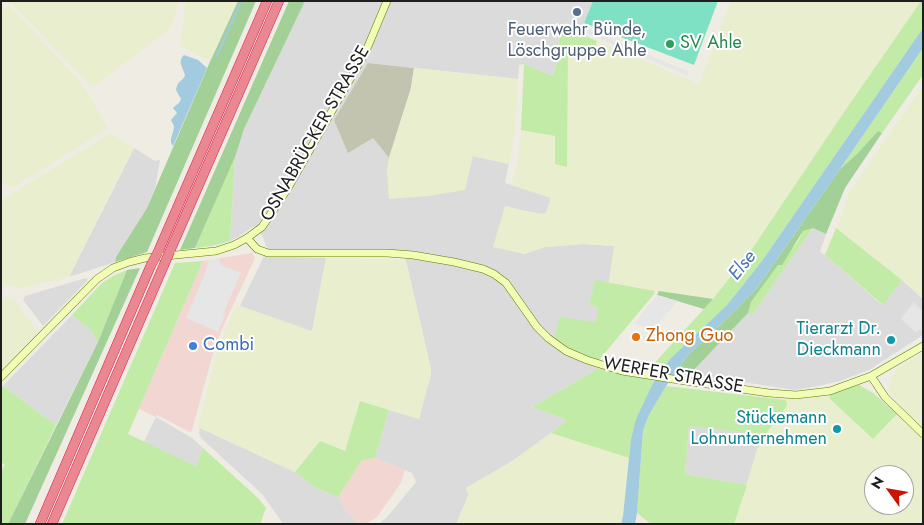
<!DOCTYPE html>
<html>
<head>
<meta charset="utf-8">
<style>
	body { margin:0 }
	#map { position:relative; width:924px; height:525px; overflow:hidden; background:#efece3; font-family:Jost,sans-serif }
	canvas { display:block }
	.frame { position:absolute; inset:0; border:2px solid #1e1e1e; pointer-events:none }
	.north { position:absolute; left:864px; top:465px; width:50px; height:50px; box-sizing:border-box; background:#fff; border:1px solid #a5a5a5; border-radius:50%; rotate:302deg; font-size:14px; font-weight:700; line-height:20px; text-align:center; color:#1e1e1e }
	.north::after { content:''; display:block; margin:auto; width:18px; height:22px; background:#cc1300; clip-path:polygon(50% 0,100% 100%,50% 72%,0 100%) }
</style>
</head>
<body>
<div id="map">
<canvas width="924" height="525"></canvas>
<div class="frame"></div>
<div class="north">N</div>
</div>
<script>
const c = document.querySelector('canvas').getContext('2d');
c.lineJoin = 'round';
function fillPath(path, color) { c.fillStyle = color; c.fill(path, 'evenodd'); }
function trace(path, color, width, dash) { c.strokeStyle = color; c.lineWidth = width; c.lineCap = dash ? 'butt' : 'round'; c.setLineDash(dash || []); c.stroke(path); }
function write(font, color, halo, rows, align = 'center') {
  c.font = font + ' Jost,sans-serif'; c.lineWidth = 4; c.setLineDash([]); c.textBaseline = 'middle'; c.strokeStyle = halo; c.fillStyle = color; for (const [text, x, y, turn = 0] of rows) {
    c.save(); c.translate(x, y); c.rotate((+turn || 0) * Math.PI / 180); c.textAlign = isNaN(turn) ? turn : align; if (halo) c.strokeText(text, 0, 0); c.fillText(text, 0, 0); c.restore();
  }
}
fillPath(new Path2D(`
	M305,1H593L584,23L583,30L565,23L557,47L559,57L553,76L524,64L519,65L518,79L368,63L373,138L389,158L387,172L473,156L509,164L505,183L551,197L546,213L541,214L520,210L505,206L524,254L545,247L583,244L615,246L609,282L595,281L589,305L598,307L596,322L599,368L532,407L567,420L551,433L511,462L466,488L469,494L456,524H379L388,516L416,482L412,473L375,458L389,410L419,419L431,369L406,261L405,251L269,249L266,246L263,237L254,226L238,237L230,241L235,157L244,129Z
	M134,148L155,161L160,160L155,188L147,208L116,257L115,262L69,277Z
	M813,228L826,234L820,252L825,255L882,305L902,280L923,299V335L869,370L840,381L818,386L795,390L690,374L748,313L753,314Z
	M264,256L326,258L312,332L240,306Z
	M86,278L88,280L43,326L23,300L25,296Z
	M72,315L91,330L98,342L56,425L3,386Z
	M156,417L192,438L203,448L196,466L144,442Z
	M689,425L765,435L757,450L747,485L685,474Z
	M200,428L295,472L316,488L338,497L346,511L358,524H283L263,495L201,438L199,433Z`), '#dcdbdb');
fillPath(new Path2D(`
	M252,253L255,258L222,329L214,350L192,430L190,432L157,415L156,417L139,409L203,261Z
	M375,458L405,470L401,483L377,517L366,524H358L346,511L338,497L362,460Z`), '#f1d6d2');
fillPath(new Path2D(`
	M368,63L414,68L411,88L389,158L373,138L348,153L334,120Z`), '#c2c4af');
fillPath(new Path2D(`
	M9,1H178L175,17L169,29L162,35L93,87L87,82Z
	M186,1H237L210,61L180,46Z
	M731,1H921L840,118L752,249L713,299L655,291L609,282L614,246L583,244L545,247L524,254L493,247L505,206L520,210L542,214L546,213L551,198L511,185L517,165L521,130L555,136V164L567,166L568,49L592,57L597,41L699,84Z
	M8,4L83,85L108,128L12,188L1,181V14Z
	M414,68L518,79L515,129L509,164L473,156L465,190L428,196L389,199L387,172L389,158L411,88Z
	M923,85V299L902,280L836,228L850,191Z
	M111,133L134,148L69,277L21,288L1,284V201L13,193Z
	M326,258L391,259L406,261L431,369V375L419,419L360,401L345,451L320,441L295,472L198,427L217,352L224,332L237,305L312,331Z
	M1,296L15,300L36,329L37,334L1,371Z
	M923,353V524H734L757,450L765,435L787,406L786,400L829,394L830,399L873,439L903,408L888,389L897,368ZM874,475H904V505H874Z
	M551,433L629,458L623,516L621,524H456L469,494L466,488L511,462Z`), '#e9efce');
fillPath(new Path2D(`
	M921,1H923V28L762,261L727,305L670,359L662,371L649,369L713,299L752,249L840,118Z
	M564,27L597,41L592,57L568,49L567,167L555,164V136L521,130L524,64L553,76L559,57L557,47Z
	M923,48V75L882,133L878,131L857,154L840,169Z
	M235,157L230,241L212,246L195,248Z
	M813,228L753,314L748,313L751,302L778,265L797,243L803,231Z
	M836,228L902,280L883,305L825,255Z
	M203,261L128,434L196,466L203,448L258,498L266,508L260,524H62L175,263Z
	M127,270L98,342L91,330L72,315L102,283L113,276Z
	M595,280L655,291L654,294L599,360L578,354L554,339L560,317L596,322L598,307L589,305Z
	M599,368L655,381L652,385L636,420L631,439L629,458L551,433L567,420L532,407Z
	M859,385L873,393L897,414L873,439L830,399L829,394Z
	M3,386L56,425L8,524H1V471L5,465L1,462V388Z
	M666,386L786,400L787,406L765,435L689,426L685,474L747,485L734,524H651L637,513L643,430L649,415Z
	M360,401L389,410L375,458L362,460L338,497L316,488L295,472L320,441L345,451Z`), '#c2eba7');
fillPath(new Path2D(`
	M238,1H256L147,252L115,262L116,257L147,208L209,64Z
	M289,1H305L244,129L235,157L195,248L180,250Z
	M878,131L882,133L845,188L826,234L813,228L803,231L782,265H778L751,302L748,313L690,374L676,372L688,355L720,325L757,288L840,169L857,154Z
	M140,268L25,524H8L98,342L127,270Z
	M659,291L713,299L704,309L657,295Z`), '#a2d097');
fillPath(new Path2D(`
	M593,1H718L694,65L584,23Z`), '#7ee1c4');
fillPath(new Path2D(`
	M573,23L689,72L688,76L572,27Z
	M219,258L221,265L241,273L223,314L225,316L218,332L186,318L205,273L209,260Z
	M657,295L678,301L652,331L634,323Z
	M914,302L923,312V328L915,332L901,319Z`), '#e6e6e6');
fillPath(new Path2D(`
	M923,28V48L840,169L757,288L720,325L688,355L666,386L649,415L643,430L637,513L635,524H621L623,516L631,439L636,419L652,385L670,359L727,305L762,261Z
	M184,55L198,60L207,68L173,146C168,141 174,133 174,126L171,120L177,113L173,108L174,107L179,103L181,99L176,90C178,79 183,82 185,75C183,67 177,62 184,55Z`), '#a2cbdf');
trace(new Path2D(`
	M217,56L241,1`), '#a2cbdf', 2);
const secondary = new Path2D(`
	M247,238L257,249L268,253H387L413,255L454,262L483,269L494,274L506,283L537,327L548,338L566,351L587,360L622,371L679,380L769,393L796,395L830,391L871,376L923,346
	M871,376L885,397L923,434
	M1,377L97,279L113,268L129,262L145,258L216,251L234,245L247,238L262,227L288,188L366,51L387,1`);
const highway = new Path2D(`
	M170,251L279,1
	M158,252L267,1
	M40,524L151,265
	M52,524L164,265`);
trace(secondary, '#607901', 8);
trace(highway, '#e01e4e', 10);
trace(secondary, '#f1fcb5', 7);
trace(highway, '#ea8891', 9);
const highwayBridge = new Path2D(`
	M151,265L158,252
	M164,265L170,251`);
trace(highwayBridge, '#e01e4e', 10, []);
trace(highwayBridge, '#ea8891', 9);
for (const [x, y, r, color] of [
	[577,12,5,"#5c6f8a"],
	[670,44,5,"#2e9e5b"],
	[636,337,5,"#e8710a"],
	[891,340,5,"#0f9aa8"],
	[193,346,5,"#3f7fe0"],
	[837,429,5,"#0f9aa8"]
]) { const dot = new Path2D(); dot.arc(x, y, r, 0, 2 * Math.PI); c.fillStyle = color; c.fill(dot); trace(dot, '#fff', 2); }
write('18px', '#4e5e75', '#fff', [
	["Feuerwehr Bünde,",577,31],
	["Löschgruppe Ahle",577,52]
]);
write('18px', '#27864d', '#fff', [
	["SV Ahle",680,44]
], 'left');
write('18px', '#1e1e1e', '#fff', [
	["OSNABRÜCKER STRASSE",316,134,-60],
	["WERFER STRASSE",673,376,10]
]);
write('18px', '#0d838f', '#fff', [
	["Tierarzt Dr.",881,330],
	["Dieckmann",881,351],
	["Stückemann",827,419],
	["Lohnunternehmen",827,440]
], 'right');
write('18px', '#c56008', '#fff', [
	["Zhong Guo",646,337]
], 'left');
write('18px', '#366cbe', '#fff', [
	["Combi",203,346]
], 'left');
write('italic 19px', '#4772b1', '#fff', [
	["Else",743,266,-51]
]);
</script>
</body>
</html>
